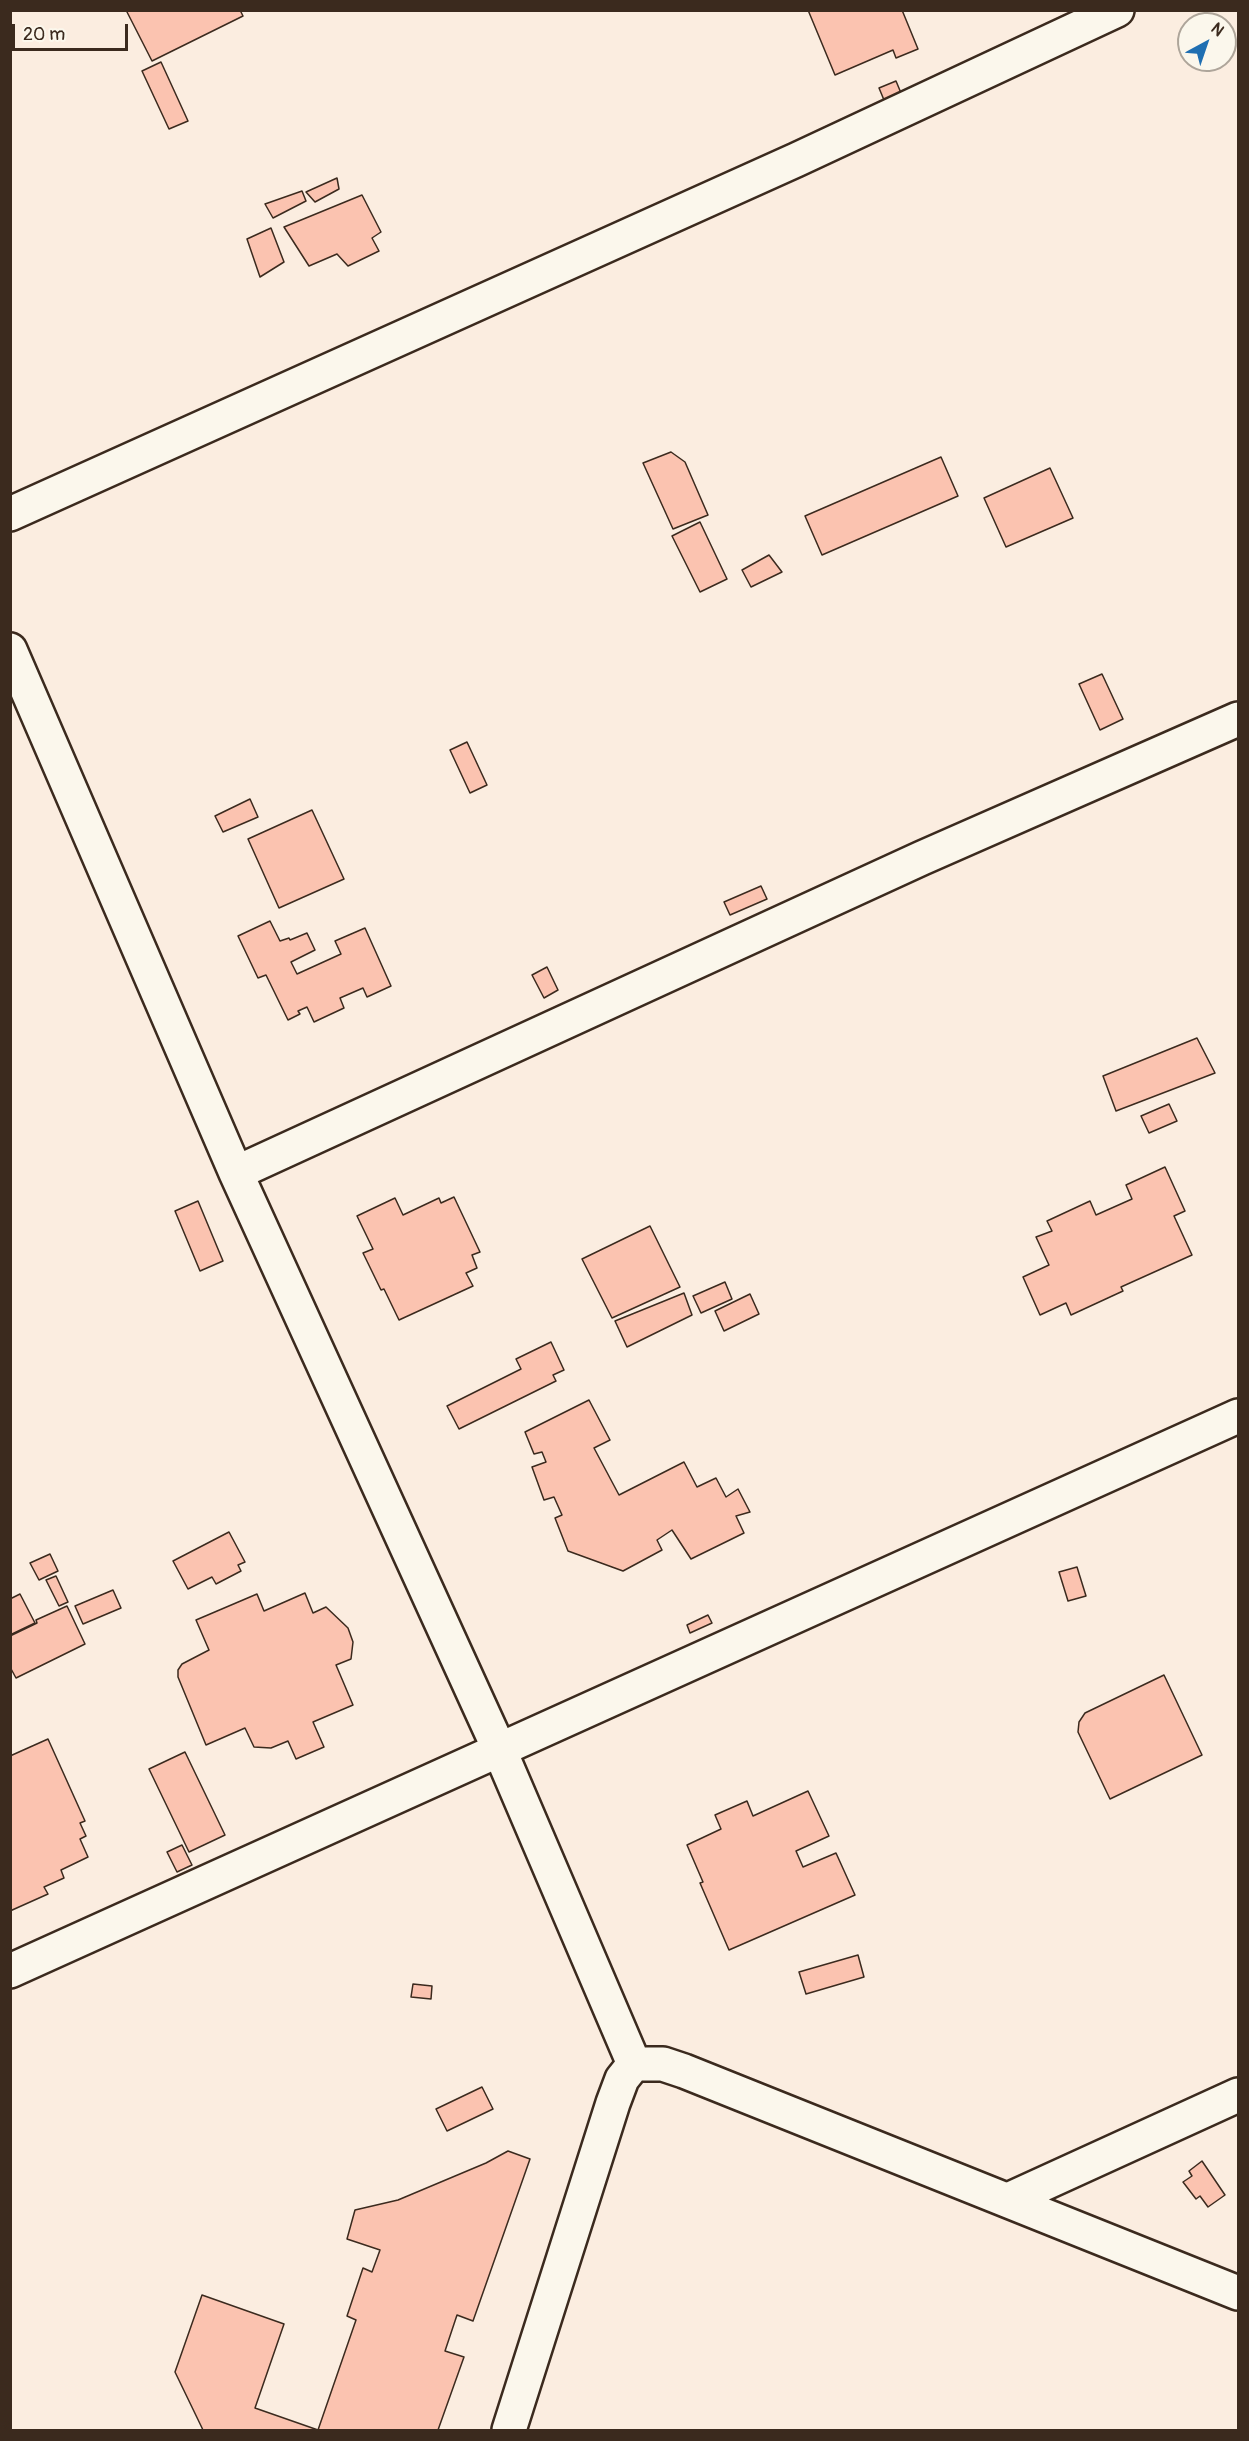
<!DOCTYPE html>
<html>
<head>
<meta charset="utf-8">
<style>
	body { margin:0 }
	#map { position:relative; width:1249px; height:2441px; overflow:hidden; background:#fbede0; font-family:Pangolin,sans-serif }
	canvas { display:block }
	.frame { position:absolute; inset:0; border:12px solid #3b2a1e; pointer-events:none }
	.north { position:absolute; left:1177px; top:12px; width:60px; height:60px; box-sizing:border-box; background:#fbf7ec; border:2px solid #aea59a; border-radius:50%; rotate:40deg; font-size:16px; font-weight:700; line-height:24px; text-align:center; color:#3b2a1e }
	.north::after { content:''; display:block; margin:auto; width:21px; height:27px; background:#1f6fb2; clip-path:polygon(50% 0,100% 100%,50% 72%,0 100%) }
	.scale { position:absolute; left:12px; top:24px; width:116px; height:27px; box-sizing:border-box; border:3px solid #3b2a1e; border-top:0; padding-left:8px; font-size:18px; line-height:21px; white-space:nowrap; color:#3b2a1e; -webkit-text-stroke:4px #fbf7ec; paint-order:stroke }
</style>
</head>
<body>
<div id="map">
<canvas width="1249" height="2441"></canvas>
<div class="frame"></div>
<div class="north">N</div>
<div class="scale">20 m</div>
</div>
<script>
const c = document.querySelector('canvas').getContext('2d');
c.lineJoin = 'round';
function fillPath(path, color) { c.fillStyle = color; c.fill(path, 'evenodd'); }
function trace(path, color, width, dash) { c.strokeStyle = color; c.lineWidth = width; c.lineCap = dash ? 'butt' : 'round'; c.setLineDash(dash || []); c.stroke(path); }
const building = new Path2D(`
	M126,10H240L243,16L152,61Z
	M808,10H902L918,49L896,58L893,50L835,75Z
	M161,62L188,121L169,129L142,71Z
	M896,81L901,93L884,100L879,88Z
	M337,178L339,189L315,202L306,192Z
	M302,191L306,201L273,218L265,204Z
	M362,195L381,232L372,238L379,251L348,266L337,254L309,266L284,227Z
	M271,228L284,262L260,277L247,239Z
	M671,452L685,462L708,515L673,529L643,463Z
	M941,457L958,496L822,555L805,516Z
	M1050,468L1073,518L1006,547L984,498Z
	M700,522L727,579L700,592L672,536Z
	M769,555L782,572L751,587L742,570Z
	M1102,674L1123,719L1100,730L1079,684Z
	M467,742L487,785L470,793L450,750Z
	M250,799L258,817L223,832L215,816Z
	M312,810L344,879L279,908L248,839Z
	M761,886L767,899L730,915L724,902Z
	M270,921L280,941L289,938L290,940L307,933L315,950L291,962L297,974L341,954L335,941L365,928L391,986L367,997L363,988L340,998L344,1008L314,1022L307,1007L298,1011L300,1014L288,1020L266,975L258,978L238,936Z
	M547,967L558,990L544,998L532,975Z
	M1197,1038L1215,1073L1116,1111L1103,1076Z
	M1169,1104L1177,1121L1149,1133L1141,1116Z
	M1165,1167L1185,1211L1174,1216L1192,1255L1121,1287L1123,1291L1071,1315L1066,1303L1040,1315L1023,1277L1049,1265L1036,1237L1052,1231L1047,1221L1090,1201L1096,1215L1132,1199L1126,1185Z
	M454,1197L480,1252L472,1255L477,1268L466,1273L473,1286L399,1320L384,1289L381,1290L363,1253L373,1249L357,1216L395,1198L403,1215L439,1198L441,1203Z
	M198,1201L223,1261L200,1271L175,1211Z
	M650,1226L680,1287L612,1318L582,1259Z
	M725,1282L732,1299L701,1313L693,1296Z
	M684,1293L692,1315L627,1347L615,1321Z
	M750,1294L759,1314L724,1331L715,1311Z
	M551,1342L564,1370L553,1375L556,1381L459,1429L447,1406L521,1369L516,1359Z
	M589,1400L610,1440L594,1448L619,1495L684,1462L697,1487L716,1478L726,1497L738,1489L750,1512L736,1516L744,1533L691,1559L672,1530L657,1540L662,1550L623,1571L568,1551L555,1518L562,1515L554,1497L544,1500L532,1467L546,1462L542,1452L534,1454L525,1432Z
	M229,1532L245,1562L238,1565L241,1571L216,1584L212,1577L188,1589L173,1561Z
	M50,1554L58,1571L39,1580L30,1563Z
	M1077,1567L1086,1596L1068,1601L1059,1572Z
	M56,1576L68,1602L59,1606L46,1580Z
	M113,1590L121,1608L83,1624L75,1606Z
	M305,1593L313,1613L326,1607L348,1628L353,1642L351,1659L336,1665L353,1705L313,1722L324,1747L296,1759L288,1741L271,1748L254,1747L245,1728L206,1745L178,1677V1670L182,1664L209,1650L196,1620L257,1594L264,1611Z
	M20,1594L35,1623L10,1635V1599Z
	M67,1606L85,1644L16,1678L10,1667V1636L37,1623L36,1620Z
	M708,1615L712,1623L690,1633L687,1625Z
	M1164,1675L1202,1755L1110,1799L1078,1732L1079,1722L1085,1713Z
	M48,1739L85,1821L80,1823L86,1836L80,1839L88,1857L61,1870L64,1878L44,1887L48,1894L10,1911V1756Z
	M185,1752L225,1835L189,1852L149,1769Z
	M808,1791L829,1836L796,1851L803,1867L836,1853L855,1895L729,1950L700,1883L703,1882L687,1845L721,1829L715,1815L747,1801L753,1816Z
	M182,1845L192,1865L177,1872L167,1852Z
	M858,1955L864,1977L806,1994L799,1972Z
	M413,1984L432,1986L431,1999L411,1997Z
	M482,2087L493,2109L447,2131L436,2109Z
	M508,2151L530,2159L473,2321L457,2315L445,2351L464,2357L438,2430H203L175,2372L202,2295L284,2324L255,2408L318,2430L356,2320L347,2316L363,2268L372,2272L380,2250L347,2239L355,2210L398,2200L486,2163Z
	M1202,2161L1225,2195L1208,2207L1200,2196L1196,2199L1183,2182L1192,2176L1189,2171Z`);
fillPath(building, '#fbc3b0');
trace(building, '#3b2a1e', 1.5);
const minor = new Path2D(`
	M10,514L796,160L1117,10
	M10,650L236,1173L500,1751L634,2064
	M236,1173L922,858L1238,719
	M10,1971L1238,1416
	M1008,2200L1238,2095
	M509,2430L613,2103L622,2079L634,2064H663L684,2071L1238,2293`);
trace(minor, '#3b2a1e', 38);
trace(minor, '#fbf7ec', 33);
</script>
</body>
</html>
